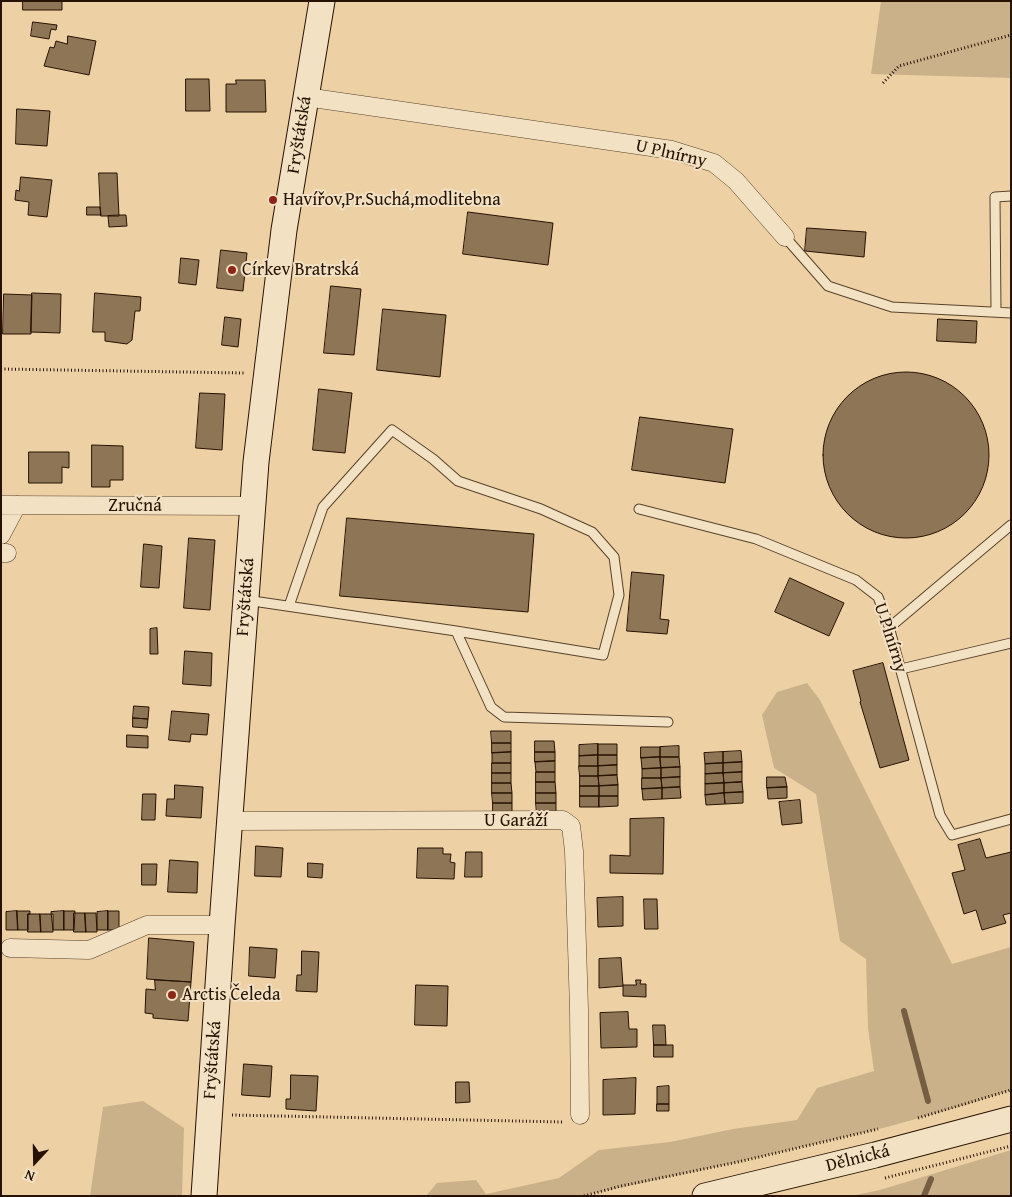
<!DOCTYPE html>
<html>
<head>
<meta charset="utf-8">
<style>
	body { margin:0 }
	#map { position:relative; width:1012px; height:1197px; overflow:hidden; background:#edd1a5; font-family:"Gentium Book Plus",serif }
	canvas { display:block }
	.frame { position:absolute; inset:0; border:2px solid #271201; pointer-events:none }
	.north { position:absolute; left:10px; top:1137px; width:50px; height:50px; -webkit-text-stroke:4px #f3e1c4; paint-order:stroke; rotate:201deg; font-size:14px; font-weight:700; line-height:20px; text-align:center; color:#271201 }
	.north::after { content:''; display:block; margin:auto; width:18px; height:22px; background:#271201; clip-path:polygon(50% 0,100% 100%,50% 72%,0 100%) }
</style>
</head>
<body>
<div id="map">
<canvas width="1012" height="1197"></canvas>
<div class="frame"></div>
<div class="north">N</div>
</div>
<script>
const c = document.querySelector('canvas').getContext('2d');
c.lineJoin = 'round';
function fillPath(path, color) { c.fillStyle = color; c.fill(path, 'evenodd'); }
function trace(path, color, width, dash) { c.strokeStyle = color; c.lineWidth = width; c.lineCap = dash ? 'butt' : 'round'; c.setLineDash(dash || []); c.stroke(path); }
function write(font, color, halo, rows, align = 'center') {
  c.font = font + ' "Gentium Book Plus",serif'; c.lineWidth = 4; c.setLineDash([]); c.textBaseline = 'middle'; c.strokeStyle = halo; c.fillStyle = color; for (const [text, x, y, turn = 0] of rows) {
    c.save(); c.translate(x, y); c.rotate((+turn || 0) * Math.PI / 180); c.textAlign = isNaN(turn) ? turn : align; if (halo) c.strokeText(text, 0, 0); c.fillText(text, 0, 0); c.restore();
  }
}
fillPath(new Path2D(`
	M881,1H1011V78L871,74Z
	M807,683L820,700L952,964L1011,947V1090L966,1105L887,1127L738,1162L582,1196H426L437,1183L476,1180L486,1194L559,1178L599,1150L670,1142L733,1129L797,1120L817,1088L874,1071L868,1028L866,959L840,941L816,794L774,768L762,715L777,692Z
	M143,1101L184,1128L182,1196H90L103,1107Z
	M1011,1150V1196H851L880,1190Z`), '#cbb189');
trace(new Path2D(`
	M904,1011L928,1101
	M924,1196L931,1179`), '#765e42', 6);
const building = new Path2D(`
	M23,1H62V10H23Z
	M33,22L57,25L56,30L51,29L49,39L31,36Z
	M68,36L96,41L89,75L44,66L50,47L54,48L56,41L67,44Z
	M186,79H209L210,111H186Z
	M236,80H265L266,112H226V84H236Z
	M17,109L50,111L47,146L16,144Z
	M99,173H117L119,216H101Z
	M21,177L52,180L47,217L28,215L29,202L15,200L16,190L19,191Z
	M87,207H100L101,215H87Z
	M468,212L553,223L548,265L463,254Z
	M119,215H126L127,226L109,227L108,216Z
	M807,228L866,232L864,257L805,251Z
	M221,250L247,253L243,291L217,288Z
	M181,258L199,260L196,285L179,283Z
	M331,286L361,289L354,355L324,353Z
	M32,293L61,294L60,333L31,332Z
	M95,293L141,297L140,311H135L132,340L127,344L105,341V332H93Z
	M4,294L32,295L31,334H3Z
	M383,309L446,315L440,377L377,370Z
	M225,317L241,319L238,347L222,345Z
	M938,319L977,321L976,343L937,341Z
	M823 455a83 83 0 1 1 166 0a83 83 0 1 1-166 0Z
	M319,389L352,393L345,453L313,450Z
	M200,393L225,394L222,450L196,448Z
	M640,417L733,429L725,483L632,470Z
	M92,445L123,446V480H110V487H92Z
	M29,452H69V468L62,467V483H29Z
	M347,518L534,534L528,612L340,596Z
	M189,538L215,540L210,610L184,608Z
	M144,544L162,546L159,588L141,587Z
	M632,572L664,575L660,619L669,620L667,634L627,631Z
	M790,578L844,603L829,636L775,612Z
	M157,628L158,654H150V629Z
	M185,651L212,653L211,686L183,684Z
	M883,663L909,760L880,768L860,702L861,701L853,671Z
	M134,706L149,707L148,719L133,718Z
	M172,711L209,714L207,735L191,734L190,742L169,740Z
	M133,718L148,719L147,728L133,727Z
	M491,731H511V743H492Z
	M127,735L148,736V748L127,747Z
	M535,741H554L555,752H535Z
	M492,743H511V752L492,753Z
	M598,744V755L579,756V745Z
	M598,744H617V755H598Z
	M679,746V757H660V747Z
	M641,747H660V757L641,758Z
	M741,751L742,762L723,763V752Z
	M511,752V763H492V753Z
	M535,752H555V761L535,762Z
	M723,752V763L705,764L704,753Z
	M598,755V766H579V756Z
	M598,755H617V765L598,766Z
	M660,757L661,768L642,769L641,758Z
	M660,757H679L680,767L661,768Z
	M555,761V772H536L535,762Z
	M742,762V772L723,773V763Z
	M492,763H511V773H492Z
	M723,763V773L705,774V764Z
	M617,765V775L598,776V766Z
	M579,766H598V776H580Z
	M680,767V777L661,778V768Z
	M661,768V778H642V769Z
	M536,772H555V782H536Z
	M742,772V782L724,783L723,773Z
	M492,773H511V783H492Z
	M723,773L724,783L705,784V774Z
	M617,775L618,785L599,786L598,776Z
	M580,776H598L599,786H580Z
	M680,777V787L662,788L661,778Z
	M767,777H785L787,787L767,788Z
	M642,778H661L662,788L642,789Z
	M536,782H555L556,793H536Z
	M742,782L743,792L724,793V783Z
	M492,783H511L512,793H492Z
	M724,783V793L705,795V784Z
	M175,785L203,787L201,818L166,816L167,799H174Z
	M618,785V796H599V786Z
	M580,786H599V796H580Z
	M680,787L681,798L662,799V788Z
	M787,787V798L768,799L767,788Z
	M662,788V799L643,800L642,789Z
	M743,792V803L725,804L724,793Z
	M492,793H512V803H493Z
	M536,793H556V803H536Z
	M724,793L725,804L706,805L705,795Z
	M143,794H156L155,820H142Z
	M580,796H599V807H580Z
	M599,796H618V806L599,807Z
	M800,800L802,823L782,825L779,802Z
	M493,803H512V814H493Z
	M536,803H556V814H537Z
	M664,818L663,874L610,873V855L630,856V819Z
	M980,839L986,858L1011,852V913L1003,915L1006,923L982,930L976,910L964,914L952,873L965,870L958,845Z
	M256,846L283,848L281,877L255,876Z
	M418,848H443V854H451L450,862L455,863L454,879L417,878Z
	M466,852H482V877H465Z
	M170,860L198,862L197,893L168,892Z
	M308,863L323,864L322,878L308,877Z
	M142,864H157L156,885H142Z
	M623,897V926L598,927L597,898Z
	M644,899H657L658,929H645Z
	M17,911L18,930H6V912Z
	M17,911H30V914H28V930H18Z
	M64,911V930H53L51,912Z
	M64,911H75L74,930H64Z
	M108,911V930H97V912Z
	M108,911H119V930H108Z
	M74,913H85L86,932H74Z
	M85,913H96L97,932H86Z
	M28,914H40L41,932H28Z
	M40,914H53V932H41Z
	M149,938L194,942L191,982L147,979Z
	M250,947L277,949L275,978L249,976Z
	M302,951L319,952L317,992L296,991L297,975H301Z
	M621,958L623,986L599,988V959Z
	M155,980L191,982L188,1021L153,1018V1014L145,1013L146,989L155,990Z
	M636,980H641L640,984H646V997L623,996V985H636Z
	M416,985L448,986L447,1026L415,1025Z
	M628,1012L629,1029H637V1047L601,1048L600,1013Z
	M653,1025H665L666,1045H654Z
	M654,1045H673V1057H654Z
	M244,1064L272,1066L270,1097L242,1095Z
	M291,1075L318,1076L316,1111L286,1109V1099H290Z
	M636,1078L635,1114L603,1115V1080Z
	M456,1082H469L470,1102L456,1103Z
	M669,1086V1104H657V1087Z
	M657,1104H669V1111H657Z`);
fillPath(building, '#8e7556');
trace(building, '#271201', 1);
const lane = new Path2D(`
	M785,237L828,286L892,307L1011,313
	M996,312L995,197L1011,196
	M639,509L756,539L856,580L878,597L888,623L940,815L952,835L1011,819
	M246,600L456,631L491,707L504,717L668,722
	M289,606L323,507L392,430L433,459L458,481L541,509L592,532L614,557L619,595L603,655L456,631
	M890,627L1011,525
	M901,669L1011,643`);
const street = new Path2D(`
	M306,97L672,150L714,163L736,181L785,237
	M1,505L253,506
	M1,535L17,505
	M1,553H7
	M230,821L563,820L571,826L574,851L579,1009L580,1115
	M10,948L89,950L147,925H222`);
const secondary = new Path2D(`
	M204,1196L222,925L256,462L284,230L322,1
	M705,1196L875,1155L1011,1119`);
trace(lane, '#58422a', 11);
trace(street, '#58422a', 19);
trace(secondary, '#271201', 27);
trace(new Path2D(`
	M883,83L899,66L1011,35
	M1,369L244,373
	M232,1115L563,1122
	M918,1118L1011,1090
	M885,1178L1011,1146
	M584,1196L621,1186L738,1162L878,1129`), '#271201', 3, [1, 2.5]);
trace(lane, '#f3e1c4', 9);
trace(street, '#f3e1c4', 18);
trace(secondary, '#f3e1c4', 25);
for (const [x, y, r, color] of [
	[273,200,5,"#8f2418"],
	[232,270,5,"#8f2418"],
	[172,995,5,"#8f2418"]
]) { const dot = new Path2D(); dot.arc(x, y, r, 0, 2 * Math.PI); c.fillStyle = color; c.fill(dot); trace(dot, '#f3e1c4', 2); }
write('18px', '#271201', '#f3e1c4', [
	["Fryštátská",300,135,-81],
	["U Plnírny",671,154,13],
	["Zručná",135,506],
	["Fryštátská",246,597,-86],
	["U Plnírny",890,638,72],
	["U Garáží",516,821],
	["Fryštátská",213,1060,-86],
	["Dělnická",858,1159,-14]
]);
write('18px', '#271201', '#f3e1c4', [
	["Havířov,Pr.Suchá,modlitebna",283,200],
	["Církev Bratrská",242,270],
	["Arctis Čeleda",182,995]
], 'left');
</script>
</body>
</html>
